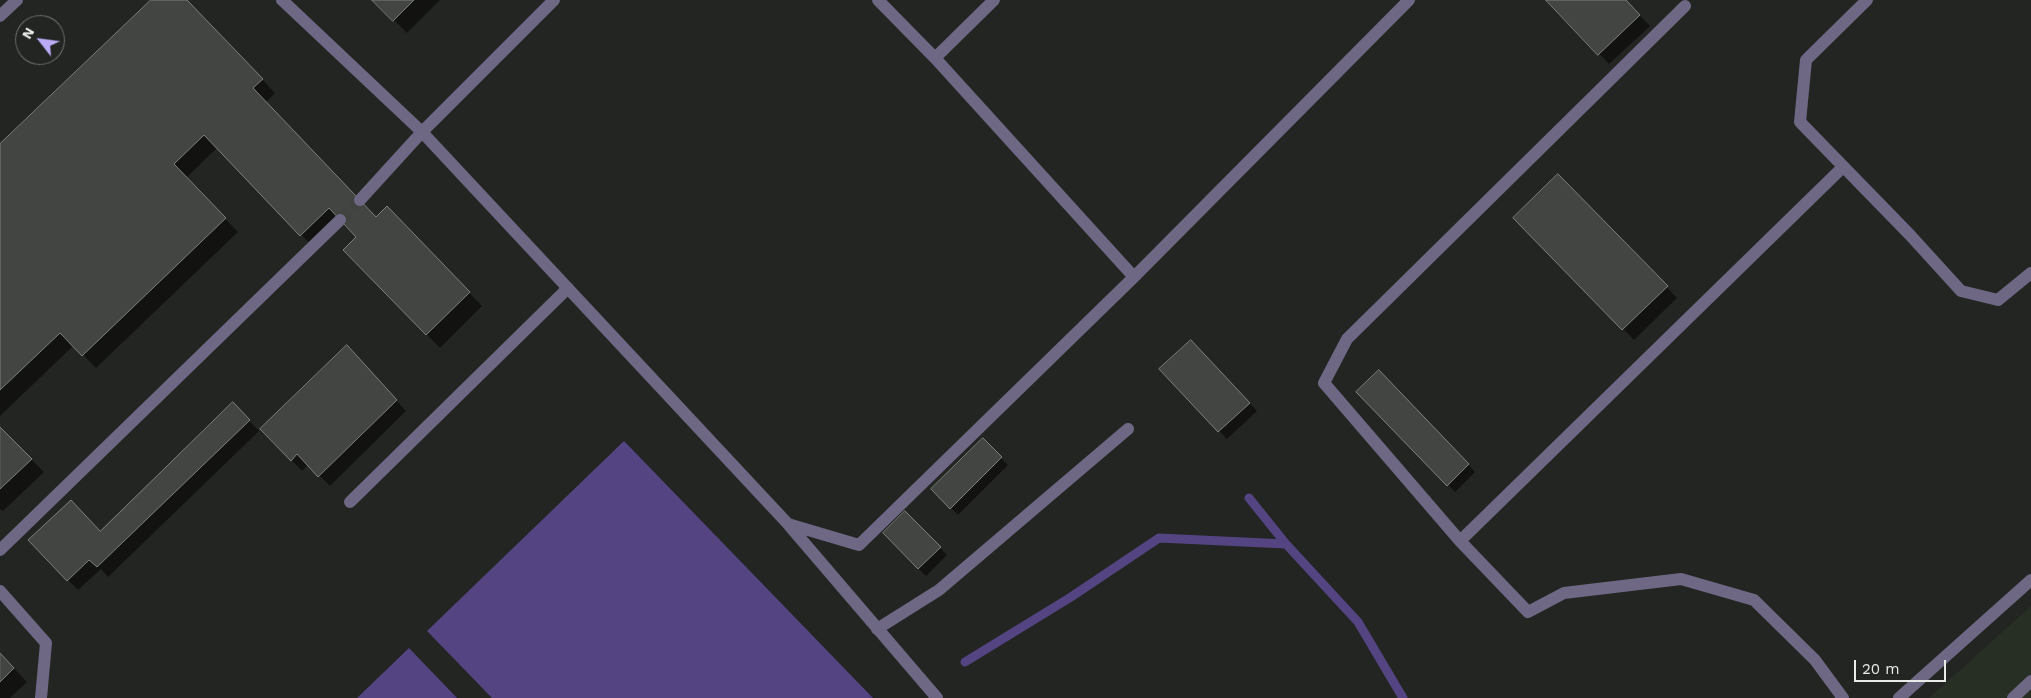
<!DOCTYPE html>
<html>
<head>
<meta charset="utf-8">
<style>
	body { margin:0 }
	#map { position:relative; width:2031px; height:698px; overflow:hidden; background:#222521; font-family:"Work Sans",sans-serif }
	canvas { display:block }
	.north { position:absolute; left:15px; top:15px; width:50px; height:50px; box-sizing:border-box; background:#222521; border:1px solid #727471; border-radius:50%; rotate:300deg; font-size:14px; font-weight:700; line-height:20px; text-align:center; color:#e9ebe8 }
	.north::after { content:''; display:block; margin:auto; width:18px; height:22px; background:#bbaaf6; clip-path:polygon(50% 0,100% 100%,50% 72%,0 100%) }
	.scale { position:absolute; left:1854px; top:660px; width:92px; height:22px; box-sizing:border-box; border:2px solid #e9ebe8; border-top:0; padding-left:6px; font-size:15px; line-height:18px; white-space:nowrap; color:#e9ebe8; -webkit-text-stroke:4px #222521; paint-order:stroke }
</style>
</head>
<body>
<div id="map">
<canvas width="2031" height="698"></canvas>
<div class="north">N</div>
<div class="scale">20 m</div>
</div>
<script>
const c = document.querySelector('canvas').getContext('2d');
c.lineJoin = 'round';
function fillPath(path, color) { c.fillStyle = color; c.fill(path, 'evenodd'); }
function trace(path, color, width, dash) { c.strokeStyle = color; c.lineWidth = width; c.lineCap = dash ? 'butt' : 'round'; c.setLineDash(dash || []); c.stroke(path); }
fillPath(new Path2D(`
	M2031,606V698H1929Z`), '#272e24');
fillPath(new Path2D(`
	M624,441L873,698H492L427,631Z
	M409,648L457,698H357Z`), '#544482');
fillPath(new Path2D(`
	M153,0H186L275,93L266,102L376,218L387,208L482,306L440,348L344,250L358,237L343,221L314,248L218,147L186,178L238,232L96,368L74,345L0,416V145Z
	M374,0H440L407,33Z
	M1548,0H1625L1650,26L1609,64Z
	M1558,176L1677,298L1634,340L1514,218Z
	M347,347L406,411L330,486L308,464L302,471L261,429Z
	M1198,349L1257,411L1227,439L1161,370Z
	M1379,372L1475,472L1455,492L1358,392Z
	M233,404L259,431L108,577L101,569L78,590L68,580L100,532Z
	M0,428L44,472L3,511L0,509Z
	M982,439L1008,465L958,515L932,489Z
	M905,512L947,555L926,576L884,533Z
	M0,654L27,682L10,698H0Z`), '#0007');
trace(new Path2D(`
	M1249,498L1286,544
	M965,662L1071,597L1159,538L1286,544L1358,622L1403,698`), '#544482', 9);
const building = new Path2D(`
	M151,0H187L263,79L253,88L376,217L387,206L470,292L426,335L343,250L356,237L329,208L300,236L204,135L174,164L226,218L82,356L60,333L0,390V144Z
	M372,0H414L393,21Z
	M1546,0H1626L1640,15L1598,55Z
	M1558,174L1668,286L1622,330L1513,218Z
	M1191,340L1250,403L1218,432L1159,369Z
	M347,345L397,400L318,477L297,454L291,461L260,429Z
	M1379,370L1469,464L1447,486L1356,392Z
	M233,402L250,420L97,567L89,560L67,581L28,540L71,500L100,531Z
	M0,427L32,459L0,489Z
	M983,438L1002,457L950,509L931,489Z
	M905,511L941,547L918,569L883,533Z
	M0,653L14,668L0,682Z`);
fillPath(building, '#424541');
trace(building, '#7d817c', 1);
trace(new Path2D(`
	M340,220L360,200`), '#40433f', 12, [12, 6]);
trace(new Path2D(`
	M282,0L422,132L788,524L859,545L1134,277L1409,0
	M878,0L935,58L1134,277
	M1867,0L1806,60L1800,122L1910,235L1961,291L1998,300L2031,273
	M1685,6L1347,339L1324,383L1460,541L1843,167
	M0,16L17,0
	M935,58L994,0
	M360,200L422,132L554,0
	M350,502L568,288
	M788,524L937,698
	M1460,541L1528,612L1564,593L1681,579L1754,600L1815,660L1843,698
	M0,550L340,220
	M0,591L46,643L41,698
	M877,629L939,590L1128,429
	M1899,698L2031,580
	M2013,698L2031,681`), '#6e6885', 12);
</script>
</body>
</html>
